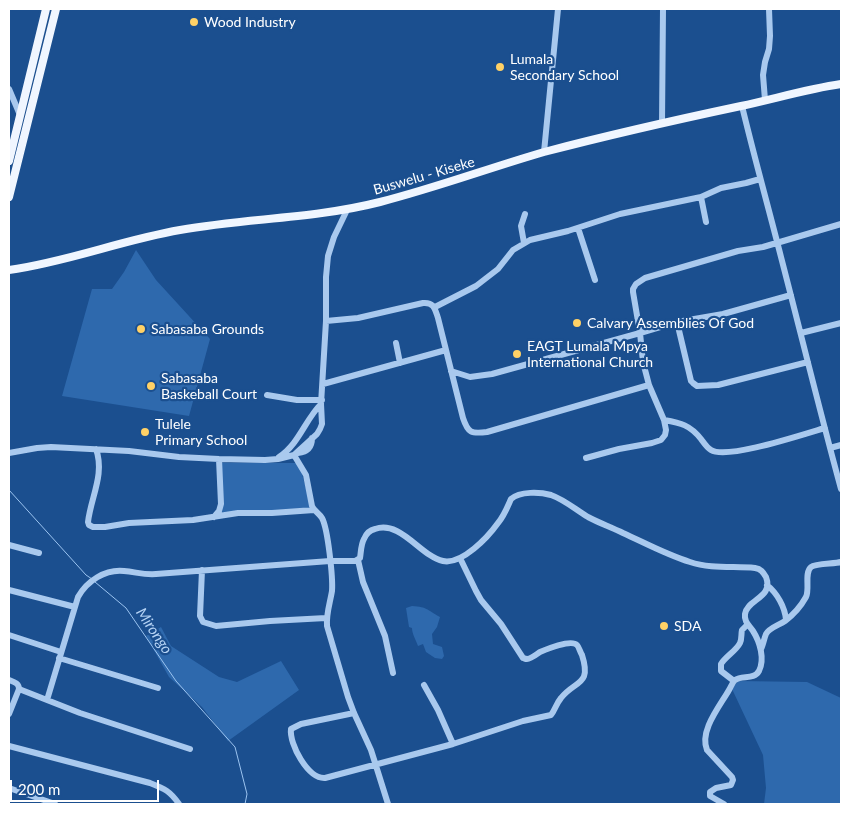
<!DOCTYPE html>
<html>
<head>
<meta charset="utf-8">
<style>
	body { margin:0 }
	#map { position:relative; width:850px; height:813px; overflow:hidden; background:#1b4f8f; font-family:Lato,sans-serif }
	canvas { display:block }
	.frame { position:absolute; inset:0; border:10px solid #fff; pointer-events:none }
	.scale { position:absolute; left:10px; top:780px; width:149px; height:22px; box-sizing:border-box; border:2px solid #fff; border-top:0; padding-left:6px; font-size:15px; line-height:18px; white-space:nowrap; color:#fff; -webkit-text-stroke:4px #1b4f8f; paint-order:stroke }
</style>
</head>
<body>
<div id="map">
<canvas width="850" height="813"></canvas>
<div class="frame"></div>
<div class="scale">200 m</div>
</div>
<script>
const c = document.querySelector('canvas').getContext('2d');
c.lineJoin = 'round';
function fillPath(path, color) { c.fillStyle = color; c.fill(path, 'evenodd'); }
function trace(path, color, width, dash) { c.strokeStyle = color; c.lineWidth = width; c.lineCap = dash ? 'butt' : 'round'; c.setLineDash(dash || []); c.stroke(path); }
function write(font, color, halo, rows, align = 'center') {
  c.font = font + ' Lato,sans-serif'; c.lineWidth = 4.5; c.setLineDash([]); c.textBaseline = 'middle'; c.strokeStyle = halo; c.fillStyle = color; for (const [text, x, y, turn = 0] of rows) {
    c.save(); c.translate(x, y); c.rotate((+turn || 0) * Math.PI / 180); c.textAlign = isNaN(turn) ? turn : align; if (halo) c.strokeText(text, 0, 0); c.fillText(text, 0, 0); c.restore();
  }
}
fillPath(new Path2D(`
	M136,250L156,280L210,339L189,416L62,396L92,289H112L124,272Z
	M219,463H299L312,510L221,514Z
	M412,606C428,607 427,610 440,617L437,627L432,634L433,644L442,647L444,656L442,659L435,658L426,652L423,644L418,646C416,640 412,634 412,628L409,627L406,608Z
	M161,627L171,646L219,677L237,682L281,661L299,690L228,741L202,707L169,677L146,636Z
	M738,681L807,682L841,698V804H764L766,788L763,755L732,689Z`), '#2e69ad');
trace(new Path2D(`
	M9,490L86,575L92,579
	M95,582L126,608L176,681L235,747L247,794L245,804`), '#9cc4f0', 1);
trace(new Path2D(`
	M9,89L20,115
	M765,100L763,75L765,62L769,49L770,36L769,9
	M742,106C754,156 768,206 781,257C801,334 820,412 841,489
	M662,123L663,9
	M544,152L558,9
	M701,197L706,222
	M578,228L595,280
	M524,243L521,226L525,214
	M435,307L476,286L498,269L513,250L530,240L568,231L620,214L701,197L721,188L746,183L760,179
	M326,321L358,318L423,303C434,302 435,309 438,318L463,418C468,433 471,434 487,432L649,385
	M677,322L691,381L693,383L697,386L718,385L808,362
	M801,333L841,323
	M396,343L400,363
	M451,371L470,377L492,374L640,333L677,322L723,314L791,295
	M323,384L446,350
	M267,395L297,400H322
	M664,420C681,423 690,425 701,439C704,443 707,448 711,450C727,460 804,434 825,428
	M830,448L841,445
	M96,449C105,474 91,497 88,522L89,525L93,527H105L129,523L193,520L238,513H272L314,510
	M9,453L37,448L51,447L129,451L179,457L219,459L265,460L278,459L294,455L317,434L320,429L322,424L321,404L326,321V277L328,256L334,237L347,210
	M298,453C307,452 312,447 312,438
	M294,455L306,475L312,506C314,511 319,513 322,518C328,529 333,578 332,591C330,603 326,614 327,626L348,697L354,713L371,750L388,804
	M279,457C299,444 305,420 321,404
	M586,458L619,449L652,443L661,440L665,435L666,430L664,420L649,385L643,362L640,333L633,292V289L636,284L645,278L738,251L763,247L841,224
	M214,517L219,511L221,504L219,459
	M9,545L39,553
	M358,560L363,582L385,636L393,673
	M202,570L200,616L203,622L216,626L270,621L326,618
	M767,585C777,593 785,607 786,620
	M9,590L75,607
	M9,635L61,652
	M761,649C763,645 764,639 766,634C769,628 779,625 785,621C793,615 801,606 806,597C810,589 804,573 811,567C816,563 834,564 841,562
	M59,658L158,688
	M9,680C14,682 19,683 19,689L9,714
	M734,681L721,671V664C726,656 736,651 740,643C742,639 741,634 742,630L747,625
	M424,685L438,710L453,744
	M19,689L80,713L190,749
	M47,700L78,597C87,581 105,569 124,571C136,572 144,575 156,574L330,561H355L360,558C361,552 361,544 364,539C366,534 370,530 375,529C401,520 420,556 443,561C462,565 488,537 498,523C504,516 507,508 511,499C520,491 540,492 551,495C565,500 576,510 588,517C599,523 611,527 623,533C645,543 667,555 690,562C711,569 734,566 755,568C761,569 763,572 766,577C774,598 747,599 745,614C744,622 749,625 753,631C760,642 765,659 759,671C754,680 742,675 735,680C732,683 731,687 729,690C720,706 699,731 707,750L732,777L733,780L731,785L716,788L710,792V796L724,804
	M354,713L301,724L291,729C289,744 308,779 325,778L453,744L523,721L551,715C555,710 556,704 561,698C575,680 592,686 582,655C580,652 579,647 577,645C571,639 547,649 540,652C537,654 531,659 527,659C525,659 524,658 523,658L501,624L481,600L476,591L460,558
	M9,746L150,783C165,789 170,791 179,804
	M9,788L55,804`), '#a9c9ee', 6);
trace(new Path2D(`
	M9,161L46,9
	M9,197L56,9
	M9,270C67,262 122,240 180,230C247,218 313,219 380,202C435,188 489,168 544,152C609,135 675,120 741,106C774,99 807,89 841,84`), '#f0f6ff', 8);
for (const [x, y, r, color] of [
	[194,22,5,"#ffd166"],
	[500,67,5,"#ffd166"],
	[577,323,5,"#ffd166"],
	[141,329,5,"#ffd166"],
	[517,354,5,"#ffd166"],
	[151,386,5,"#ffd166"],
	[145,432,5,"#ffd166"],
	[664,626,5,"#ffd166"]
]) { const dot = new Path2D(); dot.arc(x, y, r, 0, 2 * Math.PI); c.fillStyle = color; c.fill(dot); trace(dot, '#1b4f8f', 2); }
write('14px', '#fff', '#1b4f8f', [
	["Wood Industry",204,22],
	["Lumala",510,59],
	["Secondary School",510,75],
	["Calvary Assemblies Of God",587,323],
	["Sabasaba Grounds",151,329],
	["EAGT Lumala Mpya",527,346],
	["International Church",527,362],
	["Sabasaba",161,378],
	["Baskeball Court",161,394],
	["Tulele",155,424],
	["Primary School",155,440],
	["SDA",674,626]
], 'left');
write('14px', '#fff', '#1b4f8f', [
	["Buswelu - Kiseke",424,176,-16]
]);
write('italic 15px', '#b5d3f5', '#1b4f8f', [
	["Mirongo",154,631,56]
]);
</script>
</body>
</html>
